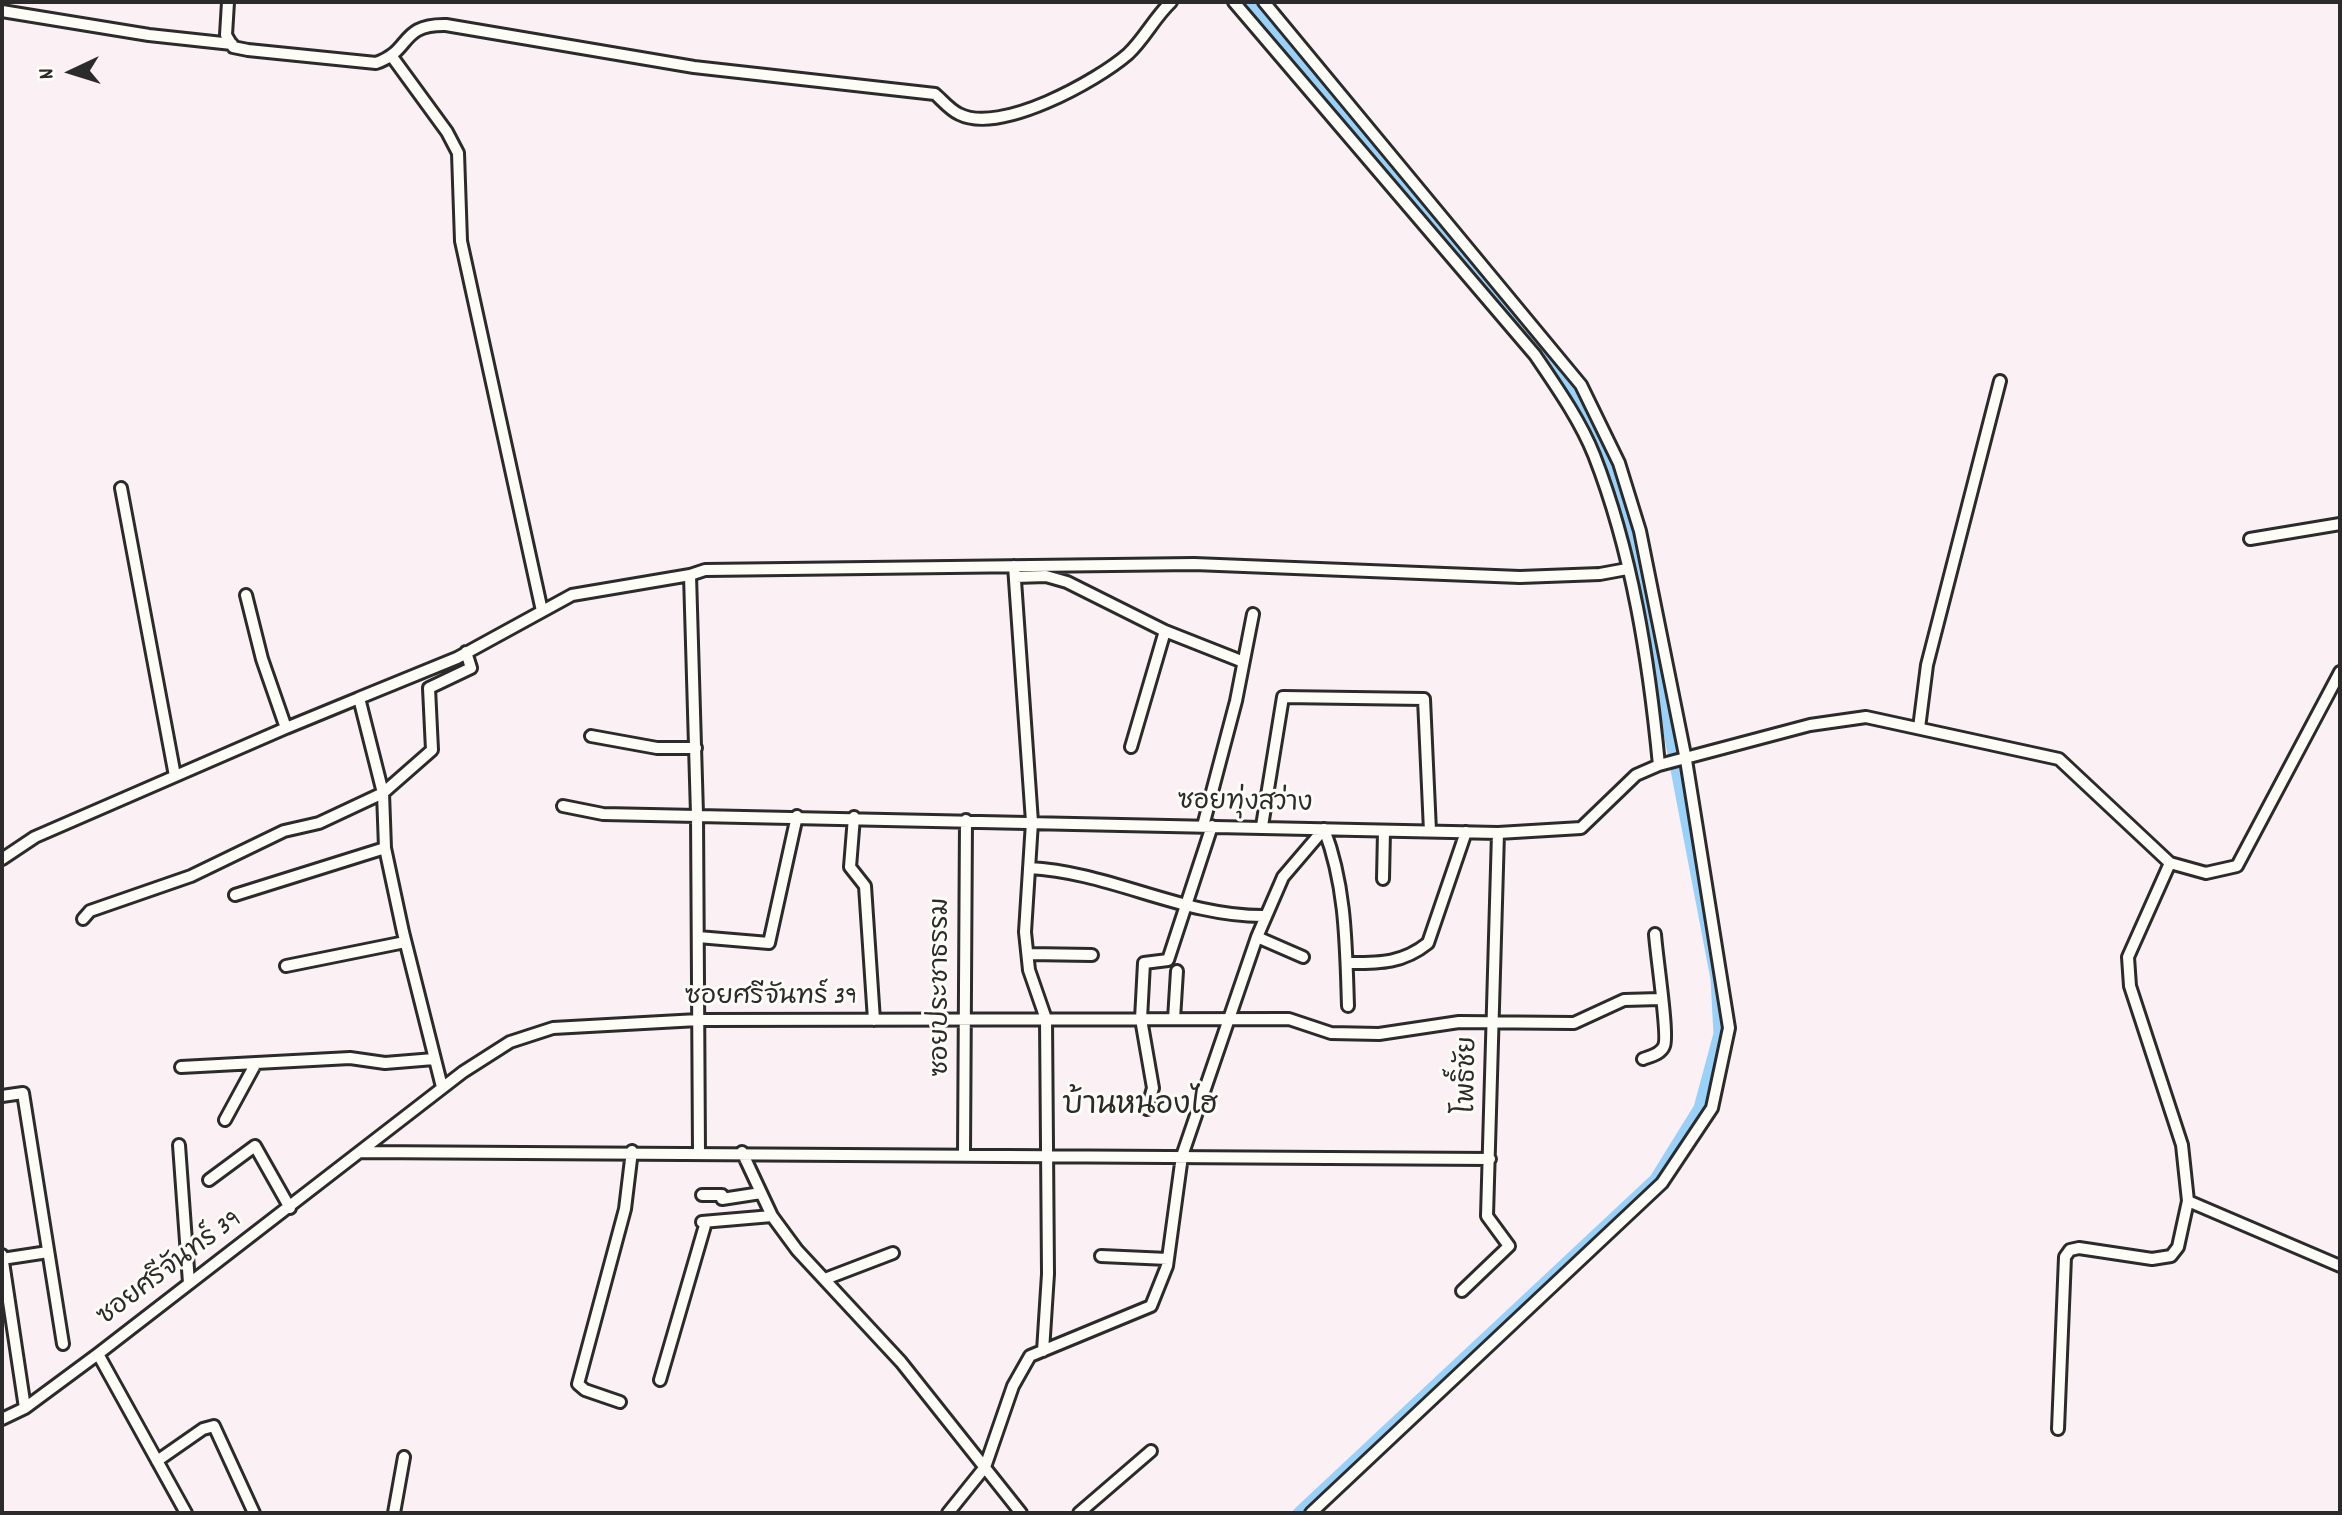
<!DOCTYPE html>
<html>
<head>
<meta charset="utf-8">
<style>
	body { margin:0 }
	#map { position:relative; width:2342px; height:1515px; overflow:hidden; background:#fbf0f3; font-family:Dekko,sans-serif }
	canvas { display:block }
	.frame { position:absolute; inset:0; border:4px solid #2b2b2b; pointer-events:none }
	.north { position:absolute; left:32px; top:32px; width:80px; height:80px; -webkit-text-stroke:6px #fdfcf7; paint-order:stroke; rotate:266deg; font-size:22px; font-weight:700; line-height:32px; text-align:center; color:#2b2b2b }
	.north::after { content:''; display:block; margin:auto; width:28px; height:36px; background:#2b2b2b; clip-path:polygon(50% 0,100% 100%,50% 72%,0 100%) }
</style>
</head>
<body>
<div id="map">
<canvas width="2342" height="1515"></canvas>
<div class="frame"></div>
<div class="north">N</div>
</div>
<script>
const c = document.querySelector('canvas').getContext('2d');
c.lineJoin = 'round';
function trace(path, color, width, dash) { c.strokeStyle = color; c.lineWidth = width; c.lineCap = dash ? 'butt' : 'round'; c.setLineDash(dash || []); c.stroke(path); }
function write(font, color, halo, rows, align = 'center') {
  c.font = font + ' Dekko,"Playpen Sans Thai",sans-serif'; c.lineWidth = 6; c.setLineDash([]); c.textBaseline = 'middle'; c.strokeStyle = halo; c.fillStyle = color; for (const [text, x, y, turn = 0] of rows) {
    c.save(); c.translate(x, y); c.rotate((+turn || 0) * Math.PI / 180); c.textAlign = isNaN(turn) ? turn : align; if (halo) c.strokeText(text, 0, 0); c.fillText(text, 0, 0); c.restore();
  }
}
trace(new Path2D(`
	M1250,2L1573,390L1610,468L1632,539L1716,979L1719,1034L1699,1108L1655,1179L1298,1513`), '#9ad1f9', 11);
const street = new Path2D(`
	M228,2L226,35L233,47L248,50L376,63C412,51 399,24 446,25L694,67L935,94C942,100 950,110 959,114C1000,135 1097,81 1128,54C1145,38 1154,18 1171,2
	M1234,2L1535,355C1556,386 1580,420 1594,455C1632,552 1649,661 1659,765
	M1264,2L1581,385L1619,463L1640,531L1686,760L1729,1028L1712,1108L1662,1183L1311,1513
	M2,11L149,35L232,44
	M393,58L447,132L458,153L461,241L542,611
	M121,488L175,776
	M2250,539L2340,524
	M1014,566L1032,822L1025,932L1029,970L1046,1019L1048,1274L1043,1351
	M1015,577L1046,576L1067,582L1165,631L1241,661
	M246,595L262,659L286,728L359,698
	M1919,728L1927,665L2000,381
	M591,736L657,748H696
	M1131,747L1165,631
	M563,806L603,814L1498,833L1581,828L1636,775L1659,765L1810,725L1866,717L2059,759L2170,863L2206,873L2237,866L2340,672
	M854,817L850,867L865,886L874,1020
	M1203,826L1236,701L1253,614
	M1262,826L1283,697L1424,699L1430,831
	M2,859L35,837L286,728
	M2170,863L2128,957L2130,986L2182,1145L2188,1201L2340,1266
	M1029,868C1111,872 1183,917 1265,916
	M1383,879L1384,831
	M235,895L385,848
	M83,919L90,911L191,876L284,831L319,823L383,793L432,750L429,688L471,668L466,652
	M698,937L769,943L797,816
	M1257,937L1303,957
	M1029,954L1092,955
	M1347,963C1378,963 1402,964 1428,943L1466,832
	M286,966L405,942
	M1174,1019L1177,971
	M1643,1059C1651,1056 1661,1054 1664,1046C1669,1036 1656,953 1655,934
	M181,1067L350,1058L385,1063L434,1059
	M442,1087L403,932L385,848L383,793L359,698L457,658L572,595L690,575
	M2,1096L23,1093L63,1344
	M1147,1109L1153,1088L1141,1019L1144,963L1168,960L1212,826
	M225,1120L256,1063
	M179,1145L189,1283
	M361,1152L1490,1159
	M699,1152L697,814L690,575L705,570L1194,564L1520,577L1600,574L1627,569
	M742,1152L772,1216L797,1250L901,1362L1021,1513
	M964,1154L966,820
	M209,1180L255,1146L290,1208
	M702,1195H722V1199L761,1193
	M702,1222L772,1216
	M2,1255L25,1408
	M1101,1256L1168,1259
	M2,1259L48,1252
	M825,1279L893,1253
	M1462,1291L1509,1246L1487,1216L1498,833
	M98,1354L186,1513
	M660,1380L706,1222
	M620,1402L585,1390L578,1384L625,1209L632,1151
	M2,1419L25,1408L98,1354L463,1072L510,1042L553,1028L698,1020L1289,1019L1331,1033L1379,1034L1459,1022L1574,1023L1624,1000L1660,999
	M2058,1429L2065,1257L2070,1250L2079,1248L2152,1259L2171,1256L2178,1247L2188,1201
	M157,1461L203,1429L214,1426L254,1513
	M394,1513L404,1457
	M948,1513L985,1467L1013,1386L1030,1356L1151,1306L1167,1266L1182,1156L1257,937L1283,877L1324,829C1346,886 1346,945 1348,1006
	M1079,1513L1151,1451`);
trace(street, '#2b2b2b', 16);
trace(street, '#fdfcf7', 10);
write('26px', '#2b2b2b', '#fdfcf7', [
	["ซอยทุ่งสว่าง",1245,805,1],
	["ซอยประชาธรรม",943,987,-90],
	["ซอยศรีจันทร์ 39",771,999],
	["โพธิ์ชัย",1470,1075,-89],
	["ซอยศรีจันทร์ 39",171,1270,-37]
]);
write('30px', '#2b2b2b', '#fdfcf7', [
	["บ้านหนองไฮ",1140,1109]
]);
</script>
</body>
</html>
